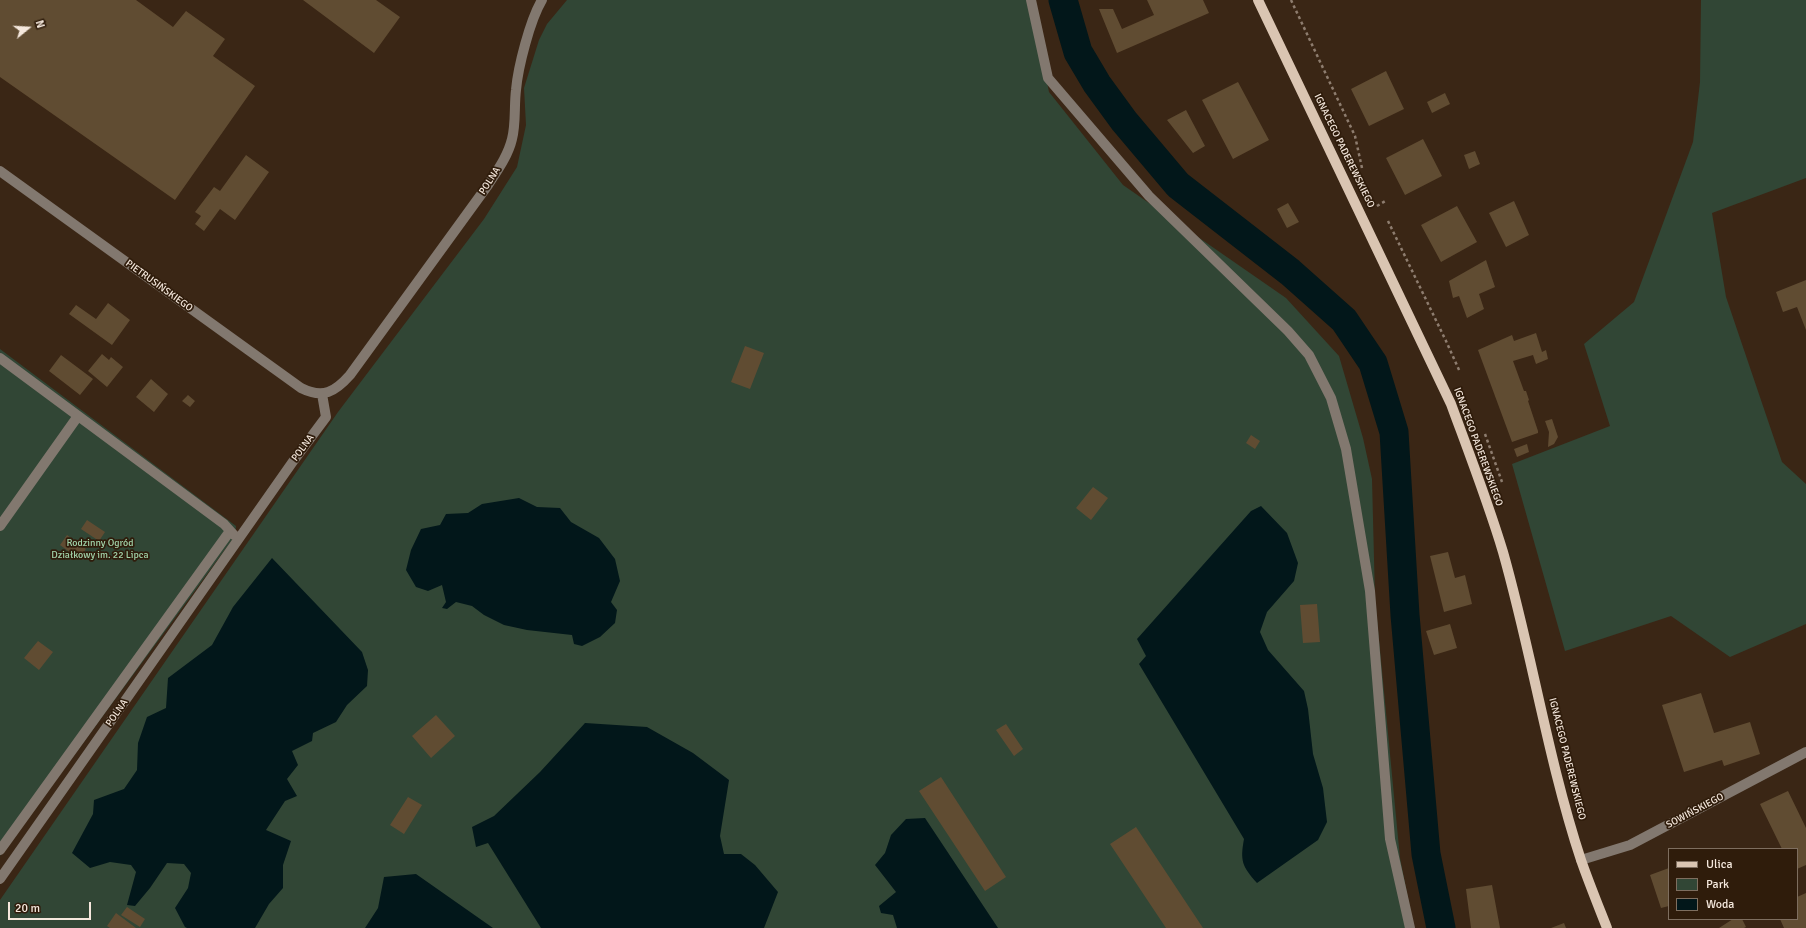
<!DOCTYPE html>
<html>
<head>
<meta charset="utf-8">
<style>
	body { margin:0 }
	#map { position:relative; width:1806px; height:928px; overflow:hidden; background:#3a2615; font-family:Signika,sans-serif }
	canvas { display:block }
	.legend { position:absolute; left:1668px; top:848px; width:130px; height:72px; box-sizing:border-box; background:#2f1c0b; border:1px solid #7e6e5f; margin:0; padding:5px 7px; list-style:none; font-size:12px; color:#f5e8dd }
	.legend li { display:flex; align-items:center; gap:8px; height:20px }
	.legend b { width:20px; border:1px solid #7e6e5f }
	.north { position:absolute; left:8px; top:8px; width:40px; height:40px; -webkit-text-stroke:3px #2f1c0b; paint-order:stroke; rotate:72deg; font-size:11px; font-weight:700; line-height:16px; text-align:center; color:#f5e8dd }
	.north::after { content:''; display:block; margin:auto; width:14px; height:18px; background:#f5e8dd; clip-path:polygon(50% 0,100% 100%,50% 72%,0 100%) }
	.scale { position:absolute; left:8px; top:902px; width:83px; height:18px; box-sizing:border-box; border:2px solid #f5e8dd; border-top:0; padding-left:5px; font-size:12px; line-height:14px; white-space:nowrap; color:#f5e8dd; -webkit-text-stroke:3px #2f1c0b; paint-order:stroke }
</style>
</head>
<body>
<div id="map">
<canvas width="1806" height="928"></canvas>
<ul class="legend">
<li><b style="height:5px;background:#dac5b2"></b>Ulica</li>
<li><b style="height:11px;background:#314635"></b>Park</li>
<li><b style="height:11px;background:#02171a"></b>Woda</li>
</ul>
<div class="north">N</div>
<div class="scale">20 m</div>
</div>
<script>
const c = document.querySelector('canvas').getContext('2d');
c.lineJoin = 'round';
function fillPath(path, color) { c.fillStyle = color; c.fill(path, 'evenodd'); }
function trace(path, color, width, dash) { c.strokeStyle = color; c.lineWidth = width; c.lineCap = dash ? 'butt' : 'round'; c.setLineDash(dash || []); c.stroke(path); }
function write(font, color, halo, rows, align = 'center') {
  c.font = font + ' Signika,sans-serif'; c.lineWidth = 3.5; c.setLineDash([]); c.textBaseline = 'middle'; c.strokeStyle = halo; c.fillStyle = color; for (const [text, x, y, turn = 0] of rows) {
    c.save(); c.translate(x, y); c.rotate((+turn || 0) * Math.PI / 180); c.textAlign = isNaN(turn) ? turn : align; if (halo) c.strokeText(text, 0, 0); c.fillText(text, 0, 0); c.restore();
  }
}
fillPath(new Path2D(`
	M567,0H1032L1036,28L1049,92L1123,185L1286,298L1339,356L1363,438L1372,479L1375,598L1400,858L1414,928H0V900L338,412L484,219L517,167L526,125L524,88L539,40L547,24Z
	M1701,0H1806V178L1712,213L1726,297L1782,462L1806,484V624L1730,657L1671,616L1565,651L1512,464L1610,426L1584,344L1634,302L1693,142L1700,82Z
	M0,349L236,526L235,536L0,856Z`), '#314635');
fillPath(new Path2D(`
	M519,498L537,507L560,508L571,522L599,538L615,559L620,581L611,602L617,610L615,623L600,637L582,646L574,644L572,635L527,630L504,625L484,615L472,606L456,602L447,609L442,608L446,602L442,585L428,591L416,587L406,570L411,550L421,529L440,525L446,514L468,513L482,504Z
	M1261,506L1287,533L1298,563L1294,581L1267,612L1260,632L1268,650L1304,691L1308,709L1313,754L1323,788L1327,822L1318,840L1257,883C1242,866 1240,861 1244,839L1139,664L1146,656L1137,639L1251,511Z
	M272,558L362,652L368,670L367,686L347,705L336,722L313,733L312,741L292,751L298,765L287,779L297,796L285,801L266,830L291,841L283,865V888L269,904L255,928H187L185,927L175,908L188,888L191,873L184,864L167,863L150,888L135,906L127,905L136,872L131,865L110,862L90,868L72,853L93,814L94,800L124,789L137,770L138,743L147,717L166,708L168,678L212,645L233,607Z
	M585,723L647,727L693,753L729,780L720,836L724,854H741L755,865L778,892L764,928H541L488,843L476,847L472,827L494,816L540,772Z
	M925,818L998,928H897L893,915L881,913L879,906L896,892L875,865L885,853L891,835L906,819Z
	M416,874L493,928H365L378,908L384,877Z`), '#02171a');
trace(new Path2D(`
	M1063,0L1078,52L1097,84L1124,121L1178,185L1290,272L1344,320L1373,363L1394,432L1405,615L1426,854L1441,928`), '#02171a', 29);
fillPath(new Path2D(`
	M0,0H136L173,27L186,11L225,39L213,56L255,86L175,200L0,77Z
	M303,0H376L400,17L374,53Z
	M1147,0H1203L1209,13L1117,53L1099,9H1113L1122,29L1154,15Z
	M1386,71L1404,109L1369,126L1351,89Z
	M1238,82L1269,140L1233,159L1202,100Z
	M1445,93L1450,104L1432,113L1427,102Z
	M1186,110L1205,146L1193,153L1167,120Z
	M1423,139L1442,176L1405,195L1386,158Z
	M1475,151L1480,164L1469,169L1464,155Z
	M246,155L269,172L235,220L220,209L204,231L195,224L201,216L195,212L214,187L220,191Z
	M1514,201L1529,235L1506,247L1489,213Z
	M1288,203L1299,222L1287,228L1277,209Z
	M1457,206L1477,242L1441,262L1421,225Z
	M1486,260L1495,287L1479,294L1484,309L1467,318L1459,296L1453,298L1449,281Z
	M1806,280V330L1797,307L1783,312L1776,292Z
	M108,303L130,320L112,345L69,314L76,305L96,319Z
	M1536,333L1542,352L1546,350L1548,359L1536,364L1533,355L1513,361L1524,391H1526L1529,400L1528,401L1538,431V433L1512,442L1478,350L1512,335L1514,341Z
	M745,346L764,353L750,389L731,382Z
	M102,354L109,360L111,357L123,367L107,387L88,371Z
	M61,355L93,379L80,395L49,371Z
	M151,379L168,394L154,412L136,397Z
	M188,395L195,401L190,407L182,401Z
	M1552,419L1558,437L1554,444L1548,447L1549,432L1545,421Z
	M1251,435L1260,441L1255,449L1246,443Z
	M1527,444L1529,452L1517,457L1514,449Z
	M1093,487L1108,498L1091,520L1076,508Z
	M87,520L105,532L99,541L81,529Z
	M67,535L86,549L79,559L60,545Z
	M1448,552L1455,578L1465,575L1472,604L1444,612L1430,556Z
	M1317,604L1320,642L1303,643L1300,605Z
	M1450,624L1457,648L1434,655L1426,631Z
	M38,641L53,652L39,670L24,658Z
	M1701,693L1714,733L1750,722L1760,754L1724,766L1722,760L1684,772L1662,705Z
	M436,715L455,736L431,758L412,736Z
	M1006,724L1023,749L1014,756L996,730Z
	M941,777L1006,877L985,891L919,791Z
	M1788,791L1806,828V865L1797,869V849H1782L1760,804Z
	M408,797L422,805L404,834L390,825Z
	M1136,827L1203,928H1166L1110,844Z
	M1669,868V906L1661,908L1650,875Z
	M1492,885L1500,928H1471L1466,889Z
	M1806,893V928H1784L1780,919H1797V897Z
	M127,907L145,919L140,927L121,915Z
	M116,913L136,928H110L107,926Z
	M1733,919H1742L1746,927L1744,928H1719Z
	M1564,923L1566,928H1551Z`), '#604c32');
trace(new Path2D(`
	M1291,0L1355,136L1362,168
	M1377,206L1387,200
	M1388,221L1446,341L1460,372
	M1485,434L1502,482`), '#8e7d6f', 2.5, [3, 3]);
trace(new Path2D(`
	M1031,0L1048,78L1149,196L1288,331L1309,355L1331,398L1346,449L1370,591L1390,839L1410,928
	M0,171L301,388C323,399 335,392 350,375L488,185C497,171 508,156 512,139C516,124 514,106 516,90C518,67 530,20 542,0
	M0,358L224,524L234,535
	M0,526L78,416
	M0,850L230,531
	M1581,860L1630,845L1806,752
	M0,879L294,460L326,417L322,394`), '#82786f', 10);
trace(new Path2D(`
	M1258,0L1451,404C1469,453 1488,502 1503,552C1532,654 1548,760 1581,860C1589,883 1598,905 1607,928`), '#dac5b2', 10);
write('10px', '#f5e8dd', '#2f1c0b', [
	["IGNACEGO PADEREWSKIEGO",1344,151,64],
	["POLNA",490,181,-57],
	["PIETRUSIŃSKIEGO",159,286,36],
	["IGNACEGO PADEREWSKIEGO",1478,447,70],
	["POLNA",303,448,-54],
	["POLNA",117,713,-55],
	["IGNACEGO PADEREWSKIEGO",1567,759,76],
	["SOWIŃSKIEGO",1695,811,-28]
]);
write('10px', '#a1d3aa', '#2f1c0b', [
	["Rodzinny Ogród",100,543],
	["Działkowy im. 22 Lipca",100,555]
]);
</script>
</body>
</html>
